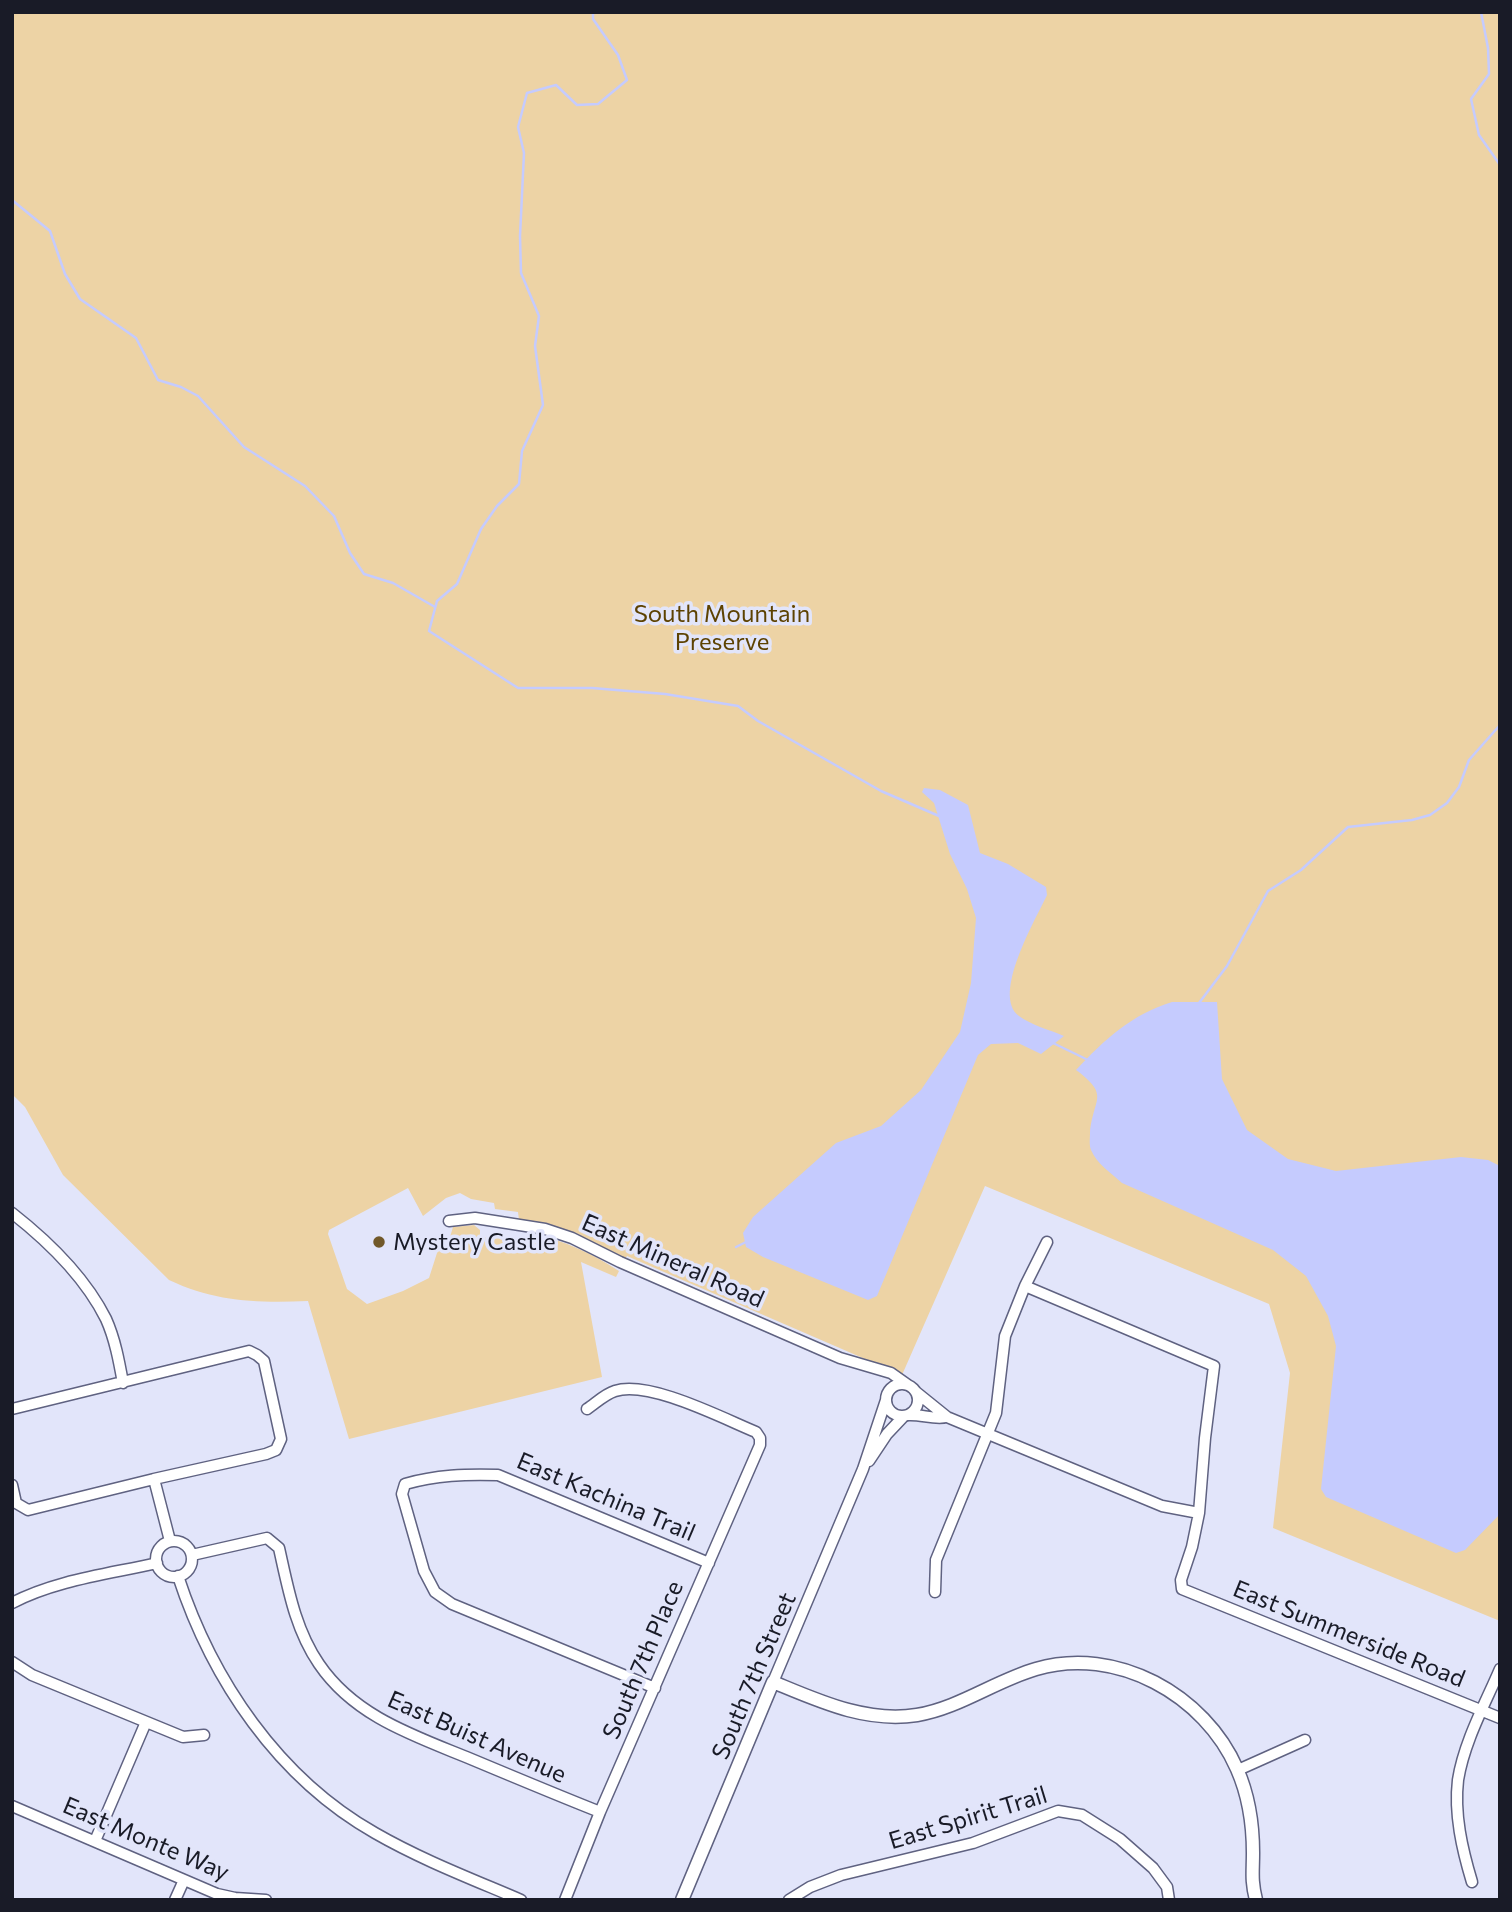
<!DOCTYPE html>
<html>
<head>
<meta charset="utf-8">
<style>
	body { margin:0 }
	#map { position:relative; width:1512px; height:1912px; overflow:hidden; background:#e2e5fa; font-family:Commissioner,sans-serif }
	canvas { display:block }
	.frame { position:absolute; inset:0; border:14px solid #191b27; pointer-events:none }
</style>
</head>
<body>
<div id="map">
<canvas width="1512" height="1912"></canvas>
<div class="frame"></div>
</div>
<script>
const c = document.querySelector('canvas').getContext('2d');
c.lineJoin = 'round';
function fillPath(path, color) { c.fillStyle = color; c.fill(path, 'evenodd'); }
function trace(path, color, width, dash) { c.strokeStyle = color; c.lineWidth = width; c.lineCap = dash ? 'butt' : 'round'; c.setLineDash(dash || []); c.stroke(path); }
function write(font, color, halo, rows, align = 'center') {
  c.font = font + ' Commissioner,sans-serif'; c.lineWidth = 7; c.setLineDash([]); c.textBaseline = 'middle'; c.strokeStyle = halo; c.fillStyle = color; for (const [text, x, y, turn = 0] of rows) {
    c.save(); c.translate(x, y); c.rotate((+turn || 0) * Math.PI / 180); c.textAlign = isNaN(turn) ? turn : align; if (halo) c.strokeText(text, 0, 0); c.fillText(text, 0, 0); c.restore();
  }
}
fillPath(new Path2D(`
	M12,12H1500V1621L1273,1528L1290,1373L1269,1304L985,1186L902,1375L627,1256L625,1259L585,1238L519,1220L518,1212L495,1209L494,1203L471,1199L460,1193L446,1198L423,1216L408,1188L329,1230L328,1234L347,1289L367,1304L403,1291L429,1278L437,1253L432,1237H450L453,1227L474,1225L480,1230V1237L532,1239L533,1234C566,1241 591,1253 619,1271L616,1277L581,1262L602,1377L349,1439L308,1301C258,1303 215,1302 169,1280L63,1175L25,1107L12,1094Z`), '#edd3a5');
fillPath(new Path2D(`
	M924,788L940,790L968,805L980,853L1008,864L1046,887L1047,895C1036,919 991,995 1019,1016C1031,1025 1050,1030 1064,1036L1041,1054L1018,1043L991,1044L978,1055L877,1296L868,1300L763,1257L746,1247L743,1233L753,1217L836,1143L881,1126L921,1090L960,1032L971,983L976,918L967,889L950,854L934,803L922,792Z
	M1172,1002H1217L1222,1079L1247,1130L1288,1159L1336,1171L1461,1157L1488,1160L1500,1166V1514L1465,1550L1456,1553L1326,1497L1321,1489L1336,1346L1328,1316L1306,1276L1273,1250L1122,1183C1111,1173 1097,1164 1091,1150C1089,1145 1090,1138 1090,1133C1093,1098 1111,1096 1076,1070C1104,1040 1132,1014 1172,1002Z`), '#c5cbfe');
trace(new Path2D(`
	M593,12V19L618,55L627,80L598,104L577,105L556,85L527,93L518,127L524,153L520,236L521,273L539,316L535,346L543,405L522,451L519,484L497,506L481,529L457,584L437,601L429,631L518,688H592L665,694L738,706L758,721L881,791L939,816
	M1481,12L1488,48L1489,74L1471,99L1479,135L1500,165
	M12,200L50,231L65,274L80,299L136,338L158,380L181,387L198,396L244,447L305,486L334,516L350,553L364,574L393,583L435,607
	M1199,1003L1227,966L1268,891L1301,870L1348,827L1412,820L1430,815L1447,803L1459,787L1469,760L1500,725
	M1053,1043L1088,1060
	M736,1247L748,1241`), '#c5cbfe', 2.5);
const minor = new Path2D(`
	M12,1213C49,1242 85,1277 106,1319C115,1339 119,1361 123,1383
	M449,1221L475,1218L545,1229L572,1238L620,1262L840,1358L891,1373L908,1385
	M1025,1286L1214,1366L1205,1438L1199,1513L1192,1547L1181,1580L1182,1589L1500,1718
	M886 1400a16 16 0 1 1 32 0a16 16 0 1 1-32 0Z
	M916,1392L947,1417L1162,1506L1199,1513
	M12,1409L249,1351L257,1355L264,1361L281,1439L276,1450L266,1454L154,1479L170,1541
	M908,1415C921,1414 934,1420 947,1417
	M869,1461L887,1434L904,1416
	M12,1485L16,1503L28,1510L154,1479
	M156 1559a18 18 0 1 1 36 0a18 18 0 1 1-36 0Z
	M192,1555L267,1538L279,1548C288,1588 295,1629 319,1664C355,1717 415,1736 471,1759C514,1777 557,1795 600,1812
	M178,1576C212,1680 278,1778 375,1833C422,1860 472,1879 521,1900
	M935,1592L936,1560L996,1413L1005,1336L1025,1286L1047,1242
	M12,1603C56,1580 109,1574 157,1563
	M12,1662L32,1675L183,1737L204,1735
	M773,1682L863,1469L886,1400
	M655,1688L452,1604L435,1592L424,1571L402,1494L405,1484C436,1475 466,1474 498,1475L709,1563
	M1238,1770L1305,1740
	M12,1806L217,1894L235,1898L266,1900
	M95,1841L146,1722
	M1472,1882C1462,1849 1454,1814 1458,1780C1464,1742 1485,1704 1500,1669
	M175,1900L184,1880
	M565,1900L600,1812L760,1445V1438L756,1432C722,1418 649,1380 615,1391C605,1394 596,1403 587,1409
	M789,1900L810,1887L841,1875L973,1843L1058,1811L1082,1815L1120,1839L1153,1868L1167,1887L1169,1900`);
const tertiary = new Path2D(`
	M682,1900L773,1682C819,1701 866,1723 917,1715C959,1708 995,1681 1036,1669C1116,1645 1205,1695 1237,1769C1249,1796 1253,1824 1253,1853C1253,1872 1251,1880 1256,1900`);
trace(minor, '#5f6281', 13);
trace(tertiary, '#5f6281', 15);
trace(minor, '#fff', 10);
trace(tertiary, '#fff', 12);
for (const [x, y, r, color] of [
	[379,1242,7,"#715829"]
]) { const dot = new Path2D(); dot.arc(x, y, r, 0, 2 * Math.PI); c.fillStyle = color; c.fill(dot); trace(dot, '#e2e5fa', 2.5); }
write('24px', '#5d4202', '#e2e5fa', [
	["South Mountain",722,614],
	["Preserve",722,642]
]);
write('24px', '#191b27', '#e2e5fa', [
	["Mystery Castle",393,1242]
], 'left');
write('24px', '#191b27', '#e2e5fa', [
	["East Mineral Road",673,1261,24],
	["East Kachina Trail",606,1497,23],
	["East Summerside Road",1349,1634,22],
	["South 7th Place",643,1660,-67],
	["South 7th Street",754,1676,-67],
	["East Buist Avenue",477,1737,24],
	["East Spirit Trail",968,1818,-17],
	["East Monte Way",146,1839,23]
]);
</script>
</body>
</html>
